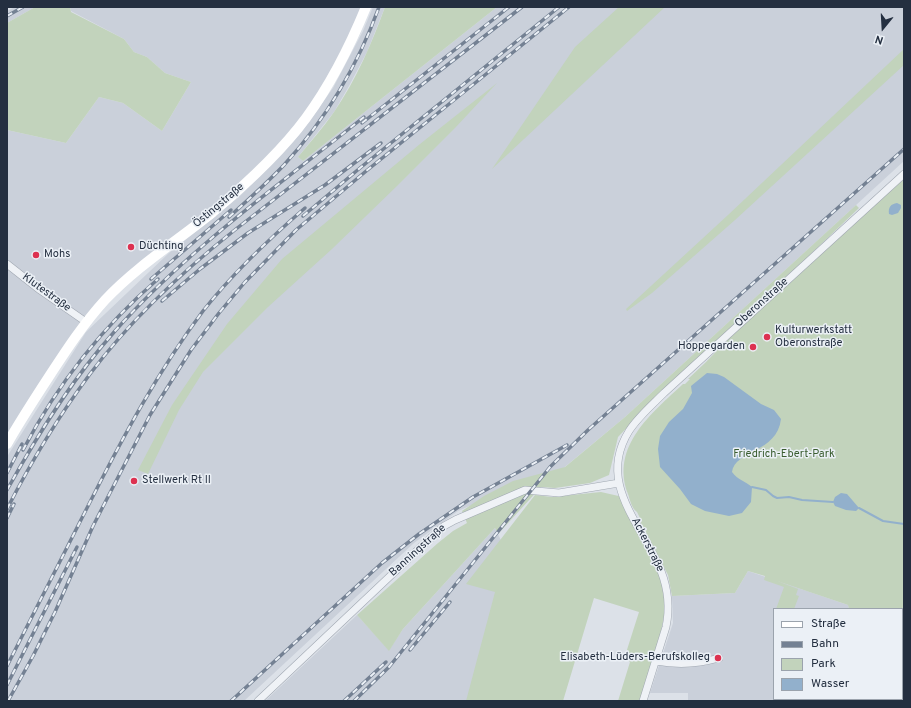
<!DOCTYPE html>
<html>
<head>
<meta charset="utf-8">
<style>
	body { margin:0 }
	#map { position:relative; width:911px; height:708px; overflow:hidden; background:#dce1e8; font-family:Overpass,sans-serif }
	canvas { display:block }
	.frame { position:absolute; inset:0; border:8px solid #242f40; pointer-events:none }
	.legend { position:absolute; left:773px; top:608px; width:130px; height:92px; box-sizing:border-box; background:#ebf0f6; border:1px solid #9ba3ad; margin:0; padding:5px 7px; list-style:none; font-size:12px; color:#242f40 }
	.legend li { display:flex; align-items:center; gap:8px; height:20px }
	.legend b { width:20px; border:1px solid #9ba3ad }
	.north { position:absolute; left:863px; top:8px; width:40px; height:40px; -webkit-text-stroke:3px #ebf0f6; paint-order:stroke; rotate:198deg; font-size:11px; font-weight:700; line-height:16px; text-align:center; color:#242f40 }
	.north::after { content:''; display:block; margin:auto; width:14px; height:18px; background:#242f40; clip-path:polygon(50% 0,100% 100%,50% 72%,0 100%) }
</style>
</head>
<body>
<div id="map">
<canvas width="911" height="708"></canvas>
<div class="frame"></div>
<ul class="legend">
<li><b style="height:5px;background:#fff"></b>Straße</li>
<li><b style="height:5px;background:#748193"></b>Bahn</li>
<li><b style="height:11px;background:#c2d3bc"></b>Park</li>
<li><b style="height:11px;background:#92b0cc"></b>Wasser</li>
</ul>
<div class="north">N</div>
</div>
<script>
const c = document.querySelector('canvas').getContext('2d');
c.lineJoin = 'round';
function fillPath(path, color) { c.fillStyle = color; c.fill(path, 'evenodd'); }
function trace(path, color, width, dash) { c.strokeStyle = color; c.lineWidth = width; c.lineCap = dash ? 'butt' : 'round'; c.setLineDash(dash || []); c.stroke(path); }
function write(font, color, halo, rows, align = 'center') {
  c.font = font + ' Overpass,sans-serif'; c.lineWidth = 3; c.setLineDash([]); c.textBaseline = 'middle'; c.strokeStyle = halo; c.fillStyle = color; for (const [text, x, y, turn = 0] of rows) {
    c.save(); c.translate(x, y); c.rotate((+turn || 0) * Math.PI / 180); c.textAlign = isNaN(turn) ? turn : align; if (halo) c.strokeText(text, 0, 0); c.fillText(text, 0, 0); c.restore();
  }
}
fillPath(new Path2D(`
	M15,7H35L7,23V11Z
	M70,7H225L232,8L366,7L327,88L275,153L106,299L7,444V130L66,143L99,97L123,103L162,131L191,82L165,73L147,57L134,52L124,39L71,11Z
	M373,7H385L367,52L349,86L334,112L298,157L303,161L497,7H904V161L625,417L543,485L532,479L458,511L414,543L244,701H7V458L8,455L86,332L169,253L240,196L299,135L333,88L363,31Z
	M495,528L515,569L467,701H265L357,615L389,650L403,629Z
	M748,571L848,605L849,609H774V699H822L821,701H688V693H650L673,623L672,596L735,593Z`), '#cad0da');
fillPath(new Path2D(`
	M35,7H70L71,12L124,39L134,52L147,57L165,73L191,82L162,131L123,103L99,97L66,143L7,130V23Z
	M385,7H497L303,161L298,157C310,142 323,128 334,112C356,80 372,43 385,7Z
	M619,7H665L492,169L575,47Z
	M904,49V65L735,220L652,293L627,311L626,309L728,215Z
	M497,83L455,128L398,185L332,249L268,307L203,372L179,410L148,474L138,470L172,405L227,324L282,259L420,144Z
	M904,179V701H821L822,699H902V609H849L848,605L777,581L798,589L796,595L799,596L794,609H776L784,587L764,580L765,576L748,571L735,593L672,596L668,575L640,521L642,522L637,512C632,509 630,500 628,494C610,446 652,413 683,384H685L690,379H688L706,362L785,280Z
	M856,205L859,208L725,336L646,408L618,437L609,475L590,483L555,488L541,487L498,534L495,528L403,629L389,651L357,615L438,543L453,531L467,523L462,511L484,496L513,481L565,467L625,417Z
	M601,492L623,497L654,557L668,599L660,635L640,701H618L630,662L625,656L639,612L594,598L563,701H466L495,592L466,584L535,495L552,497Z`), '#c2d3bc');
fillPath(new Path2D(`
	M897,203L901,205V208L898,213L892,215L889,214C888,207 891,204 897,203Z
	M707,373L717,374L724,377L761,404L774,410L781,419C777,453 735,450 732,472C738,480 745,481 752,487L751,502L742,513L729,516L705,511L691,504L680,489L660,467L658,449L660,436L669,422L683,409L692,393L691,386Z
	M841,493L847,494L859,508L856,511L846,510L835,506L833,502L835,497Z`), '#92b0cc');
trace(new Path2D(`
	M752,487L766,490L773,496L777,498L789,497L802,500L833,502
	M859,508L883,521L904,524`), '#92b0cc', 2);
const street = new Path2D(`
	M7,264L40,290L86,322
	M656,661C677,665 698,664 719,658
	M258,701L422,546L444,526L455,520L525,490L559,493L619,483
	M643,701L666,627C670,608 668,589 661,571C643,525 596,484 629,431C638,417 652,405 664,393L904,174`);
trace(street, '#a1a8b2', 8);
trace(street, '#eff2f6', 7);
trace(new Path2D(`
	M7,444C20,421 35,398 50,375C67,349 84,323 105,300C137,266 177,241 213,212C245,185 281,152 306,118C331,84 350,46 366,7`), '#fff', 10);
const rail = new Path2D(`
	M7,16L23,7
	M362,123L509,7
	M303,216L360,168L559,7
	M229,217C248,200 267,183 284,165C326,119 358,65 379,7
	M151,279L231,210
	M162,301L200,269L248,233L325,185L381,143
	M23,450C57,385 102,327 158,279
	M7,473L22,444
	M7,490C38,434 72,379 115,331C188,249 279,185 364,117
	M7,509C31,462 58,417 90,374C131,319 182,272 236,229L522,7
	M7,518L14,504
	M410,650L450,602
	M7,666C34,612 62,558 89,504C123,437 158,371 203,311C233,273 269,239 305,208
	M7,685L77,547
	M8,701L33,656L55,612L93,526L150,415L191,350L219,313L245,282L296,230L365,172L569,7
	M231,701L382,563L419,534L473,497L567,445
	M344,701L386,662
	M354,701L389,667L550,467L588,430L904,149`);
trace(rail, '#748193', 3.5);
trace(rail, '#ebf0f6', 2, [6]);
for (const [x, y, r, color] of [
	[131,247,4,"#dd3150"],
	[36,255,4,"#dd3150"],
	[767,337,4,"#dd3150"],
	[753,347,4,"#dd3150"],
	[134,481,4,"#dd3150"],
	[718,658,4,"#dd3150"]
]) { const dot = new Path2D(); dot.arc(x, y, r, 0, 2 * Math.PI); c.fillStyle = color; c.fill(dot); trace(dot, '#ebf0f6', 1.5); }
write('11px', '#242f40', '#ebf0f6', [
	["Östingstraße",219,206,-40],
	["Klutestraße",46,293,36],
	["Oberonstraße",762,303,-42],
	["Ackerstraße",647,545,63],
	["Banningstraße",418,551,-42]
]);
write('11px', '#242f40', '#ebf0f6', [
	["Düchting",139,247],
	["Mohs",44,255],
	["Kulturwerkstatt",775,331],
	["Oberonstraße",775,344],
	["Hoppegarden",745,347,"right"],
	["Stellwerk Rt II",142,481],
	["Elisabeth-Lüders-Berufskolleg",710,658,"right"]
], 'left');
write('11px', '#3a5d30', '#ebf0f6', [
	["Friedrich-Ebert-Park",784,455]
]);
</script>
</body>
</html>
